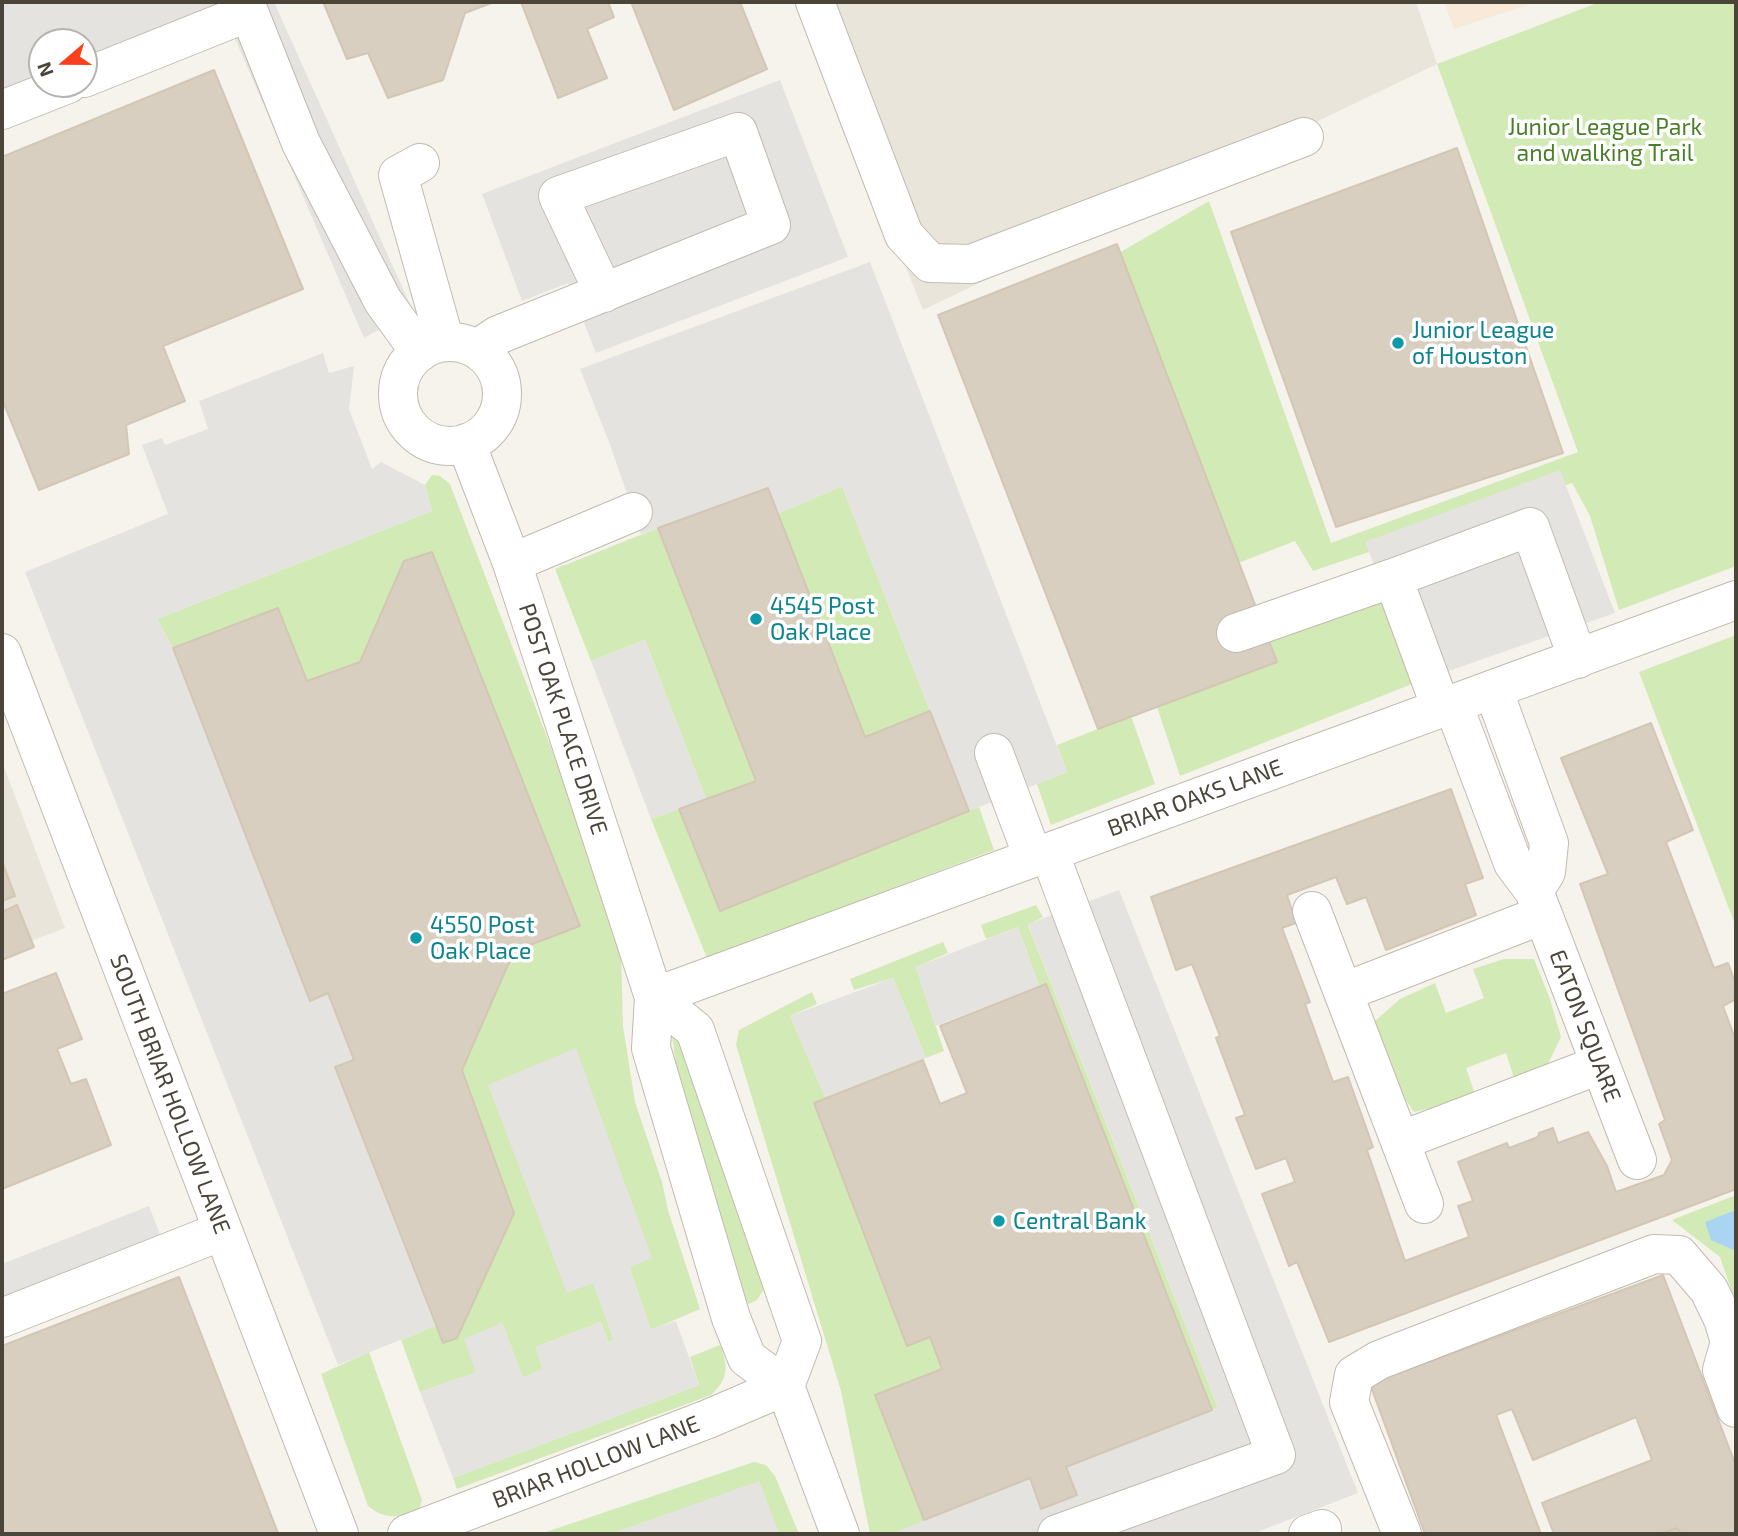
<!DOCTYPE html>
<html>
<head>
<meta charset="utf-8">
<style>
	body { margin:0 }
	#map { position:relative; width:1738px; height:1536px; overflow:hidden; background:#f6f3ec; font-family:"Exo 2",sans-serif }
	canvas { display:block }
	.frame { position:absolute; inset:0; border:4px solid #4b4439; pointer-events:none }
	.north { position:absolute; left:28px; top:28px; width:70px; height:70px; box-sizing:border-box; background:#fff; border:2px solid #b7b4b0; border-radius:50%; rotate:250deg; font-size:19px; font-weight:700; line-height:28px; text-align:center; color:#4b4439 }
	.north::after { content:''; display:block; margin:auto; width:24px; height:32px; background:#fc3f1d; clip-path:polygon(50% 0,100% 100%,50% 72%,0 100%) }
</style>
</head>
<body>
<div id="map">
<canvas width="1738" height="1536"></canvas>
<div class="frame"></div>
<div class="north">N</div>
</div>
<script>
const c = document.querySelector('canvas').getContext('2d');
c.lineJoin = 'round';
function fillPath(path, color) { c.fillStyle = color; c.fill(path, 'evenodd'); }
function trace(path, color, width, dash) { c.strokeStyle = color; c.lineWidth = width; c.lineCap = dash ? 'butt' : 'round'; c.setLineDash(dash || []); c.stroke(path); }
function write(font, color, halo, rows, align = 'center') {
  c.font = font + ' "Exo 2",sans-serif'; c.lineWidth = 7; c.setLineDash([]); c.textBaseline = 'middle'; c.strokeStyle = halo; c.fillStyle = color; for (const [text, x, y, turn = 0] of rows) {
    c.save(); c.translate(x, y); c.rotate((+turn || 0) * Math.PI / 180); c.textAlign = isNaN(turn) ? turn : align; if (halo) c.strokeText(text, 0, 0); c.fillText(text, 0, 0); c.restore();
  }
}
fillPath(new Path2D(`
	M800,2H1416L1437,64L923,310Z
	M2,762L65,928L2,952Z`), '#eae5da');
fillPath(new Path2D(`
	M1444,2H1537L1454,29Z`), '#f7ead8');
fillPath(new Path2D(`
	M1600,2H1736V566L1619,610L1590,516L1572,483L1313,571L1295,541L1220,570L1105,261L1209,201L1331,543L1578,452L1437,64Z
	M432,475L440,476L450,484L594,860L621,953L623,1026L635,1102L662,1182L668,1210L700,1309L651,1330L629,1267L652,1257L568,1292L593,1282L614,1340L608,1342L601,1322L536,1347L543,1369L523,1378L502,1323L477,1372L420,1392L401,1340L435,1326L443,1342L457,1338L514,1213L462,1070L514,951L579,925L432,552L404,561L360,662L307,681L278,608L173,648L157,619L432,511L425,485Z
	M842,486L930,711L865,737L777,514Z
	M658,528L756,781L706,799L645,640L591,661L555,569Z
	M1386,594L1417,682L1180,776L1157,707L1277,662L1269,639Z
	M1736,635V927L1639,672Z
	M1131,716L1155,784L1051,825L1037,784L1067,772L1057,745Z
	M979,807L994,850L707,958L651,819L679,809L720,911Z
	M1036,905L1043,917L1028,925L1218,1408L1212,1410L1046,984L1039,986L1018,927L986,939L981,925Z
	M943,942L948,953L916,967L944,1051L926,1058L893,978L854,990L850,979Z
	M1504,959H1534L1550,999L1561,1037L1546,1068L1514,1078L1506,1053L1466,1068L1475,1094L1444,1105L1414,1112L1392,1080L1375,1021L1400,999L1435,983L1446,1013L1484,998L1473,969Z
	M812,992L817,1004L790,1016L826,1099L907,1346L930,1337L942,1369L875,1395L924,1519L1030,1478L892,1534H870L841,1391L736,1045L739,1030Z
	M688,1030L764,1289L757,1300L749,1304L733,1298L681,1103L672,1035Z
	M1736,1195V1298H1734L1720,1257L1672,1220Z
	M720,1345C728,1366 729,1379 711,1395L457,1489L453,1478L699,1385L690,1357Z
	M369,1352L422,1500L419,1510C400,1518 385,1520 368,1506L321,1374Z
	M754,1462L766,1465L775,1476L799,1534H779L759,1482L611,1534H540Z`), '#d2eab5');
fillPath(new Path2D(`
	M2,2H274L413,311L364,338L233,34L2,129ZM42,42H84V84H42Z
	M780,80L848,257L596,353L568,283L522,301L482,194Z
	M870,262L1067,772L969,811L842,486L777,514L767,489L641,534L609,442L580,369Z
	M323,353L329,373L354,366L349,409L372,469L381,462L425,485L432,511L157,619L173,648L310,1000L328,993L354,1060L335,1068L435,1326L338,1365L25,572L168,514L142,445L162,438L165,445L208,429L199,401Z
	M1560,470L1615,613L1417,682L1386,594L1365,542Z
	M645,640L706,799L651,819L591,661Z
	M1119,890L1358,1493L1252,1534H892L1030,1478L1041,1508L1066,1467L1218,1408L1028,924Z
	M1018,927L1039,986L935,1026L916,967Z
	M893,978L926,1058L826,1099L790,1016Z
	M576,1048L652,1258L629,1268L651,1329L676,1321L699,1385L453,1478L420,1392L476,1372L464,1339L502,1323L523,1377L542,1369L536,1347L601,1322L608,1342L614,1340L593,1283L567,1293L488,1085Z
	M149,1206L173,1268L2,1335V1264Z
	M759,1481L779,1534H611Z`), '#e5e3e0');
fillPath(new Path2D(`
	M1736,1210V1251L1711,1240L1705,1222Z`), '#a9d4f2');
const building = new Path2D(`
	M329,2H494L465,13L443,80L388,98L368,53L347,59L324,4Z
	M521,2H608L614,17L587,29L607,78L558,98Z
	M631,2H740L767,69L674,110Z
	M214,70L303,289L163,346L185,401L126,425L129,454L39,490L2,399V157Z
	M1457,148L1563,453L1336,527L1231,232Z
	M1117,244L1277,662L1098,729L938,315Z
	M768,488L865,737L930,711L969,811L720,911L679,809L756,781L658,528Z
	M432,552L580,926L514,951L462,1070L514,1213L457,1338L443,1343L335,1067L354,1060L328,993L310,1001L173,648L278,608L307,681L360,662L404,561Z
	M1651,723L1693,830L1666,842L1714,968L1728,963L1736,985V999L1723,1006L1736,1041V1189L1329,1342L1297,1262L1289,1266L1262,1194L1295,1182L1286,1158L1256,1169L1236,1118L1245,1115L1216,1038L1220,1036L1192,964L1176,970L1151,897L1451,789L1483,878L1465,884L1476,915L1386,950L1366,897L1347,904L1336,877L1287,895L1296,923L1282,928L1310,1002L1305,1004L1333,1082L1348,1077L1373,1147L1367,1150L1405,1261L1469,1237L1458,1206L1473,1201L1458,1162L1507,1143L1509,1148L1538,1137L1539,1133L1553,1128L1558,1143L1588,1132L1607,1166L1616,1192L1664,1175L1672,1160L1659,1124L1665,1120L1580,884L1608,874L1561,758Z
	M2,861L15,896L2,901Z
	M17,905L34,947L2,960V912Z
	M56,973L82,1039L57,1049L71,1084L86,1079L111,1145L2,1189V994Z
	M1046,984L1212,1410L1066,1467L1077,1495L1041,1509L1030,1478L924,1520L875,1395L942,1369L930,1337L907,1346L814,1103L923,1060L940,1104L967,1093L940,1026Z
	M1663,1275L1736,1466V1534H1680L1677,1528L1660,1534H1554L1542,1503L1652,1460L1636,1417L1533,1460L1512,1409L1496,1415L1541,1534H1425L1370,1384Z
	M179,1277L278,1533L2,1534V1346Z
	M1677,1528L1680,1534H1661Z`);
fillPath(building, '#d8cfc1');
trace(building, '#d3c7b4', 2);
const minor = new Path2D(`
	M815,2L904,235L930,263L971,264L1304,137
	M84,78L249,12L301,143L383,301L420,352
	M2,110L68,84
	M420,163L398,175L445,342
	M398 394a52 52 0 1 1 104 0a52 52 0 1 1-104 0Z
	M477,349L498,335L771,225L738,132L558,196L604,293
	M466,443L512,563L654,997L651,1048L731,1318L747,1358L785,1386L840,1534
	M512,563L633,512
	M1236,633L1393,578
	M2,653L339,1534
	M1493,689L1549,843L1546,872L1534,891
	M1453,704L1513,863L1534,891L1637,1160
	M1441,708L1393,578L1530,527L1578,659
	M994,753L1033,857
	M1049,852L1276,1455L1057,1534
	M1312,911L1424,1204
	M1344,992L1542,915
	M654,997L1736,600
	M654,997L695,1030L802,1341L785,1386
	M1400,1141L1599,1065
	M2,1318L222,1231
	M407,1534L708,1419L785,1386
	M1308,1534L1322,1529
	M1402,1534L1349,1402L1354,1375L1379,1360L1654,1254L1679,1255L1709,1290L1723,1319L1730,1342L1722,1370L1736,1408`);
trace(minor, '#c2bbae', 40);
trace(minor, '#fff', 38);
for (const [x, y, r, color] of [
	[1398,343,7,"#0f9aa8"],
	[756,619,7,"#0f9aa8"],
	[416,938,7,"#0f9aa8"],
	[999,1221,7,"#0f9aa8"]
]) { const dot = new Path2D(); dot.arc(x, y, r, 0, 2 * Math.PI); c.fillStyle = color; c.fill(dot); trace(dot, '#fff', 2.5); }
write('23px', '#4a7f2a', '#fff', [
	["Junior League Park",1605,127],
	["and walking Trail",1605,153]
]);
write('23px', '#0d838f', '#fff', [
	["Junior League",1412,330],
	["of Houston",1412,356],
	["4545 Post",770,606],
	["Oak Place",770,632],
	["4550 Post",430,925],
	["Oak Place",430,951],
	["Central Bank",1013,1221]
], 'left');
write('23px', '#4b4439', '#fff', [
	["POST OAK PLACE DRIVE",563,719,72],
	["BRIAR OAKS LANE",1195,798,-20],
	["EATON SQUARE",1585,1026,69],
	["SOUTH BRIAR HOLLOW LANE",170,1094,69],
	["BRIAR HOLLOW LANE",596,1462,-21]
]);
</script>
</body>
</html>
